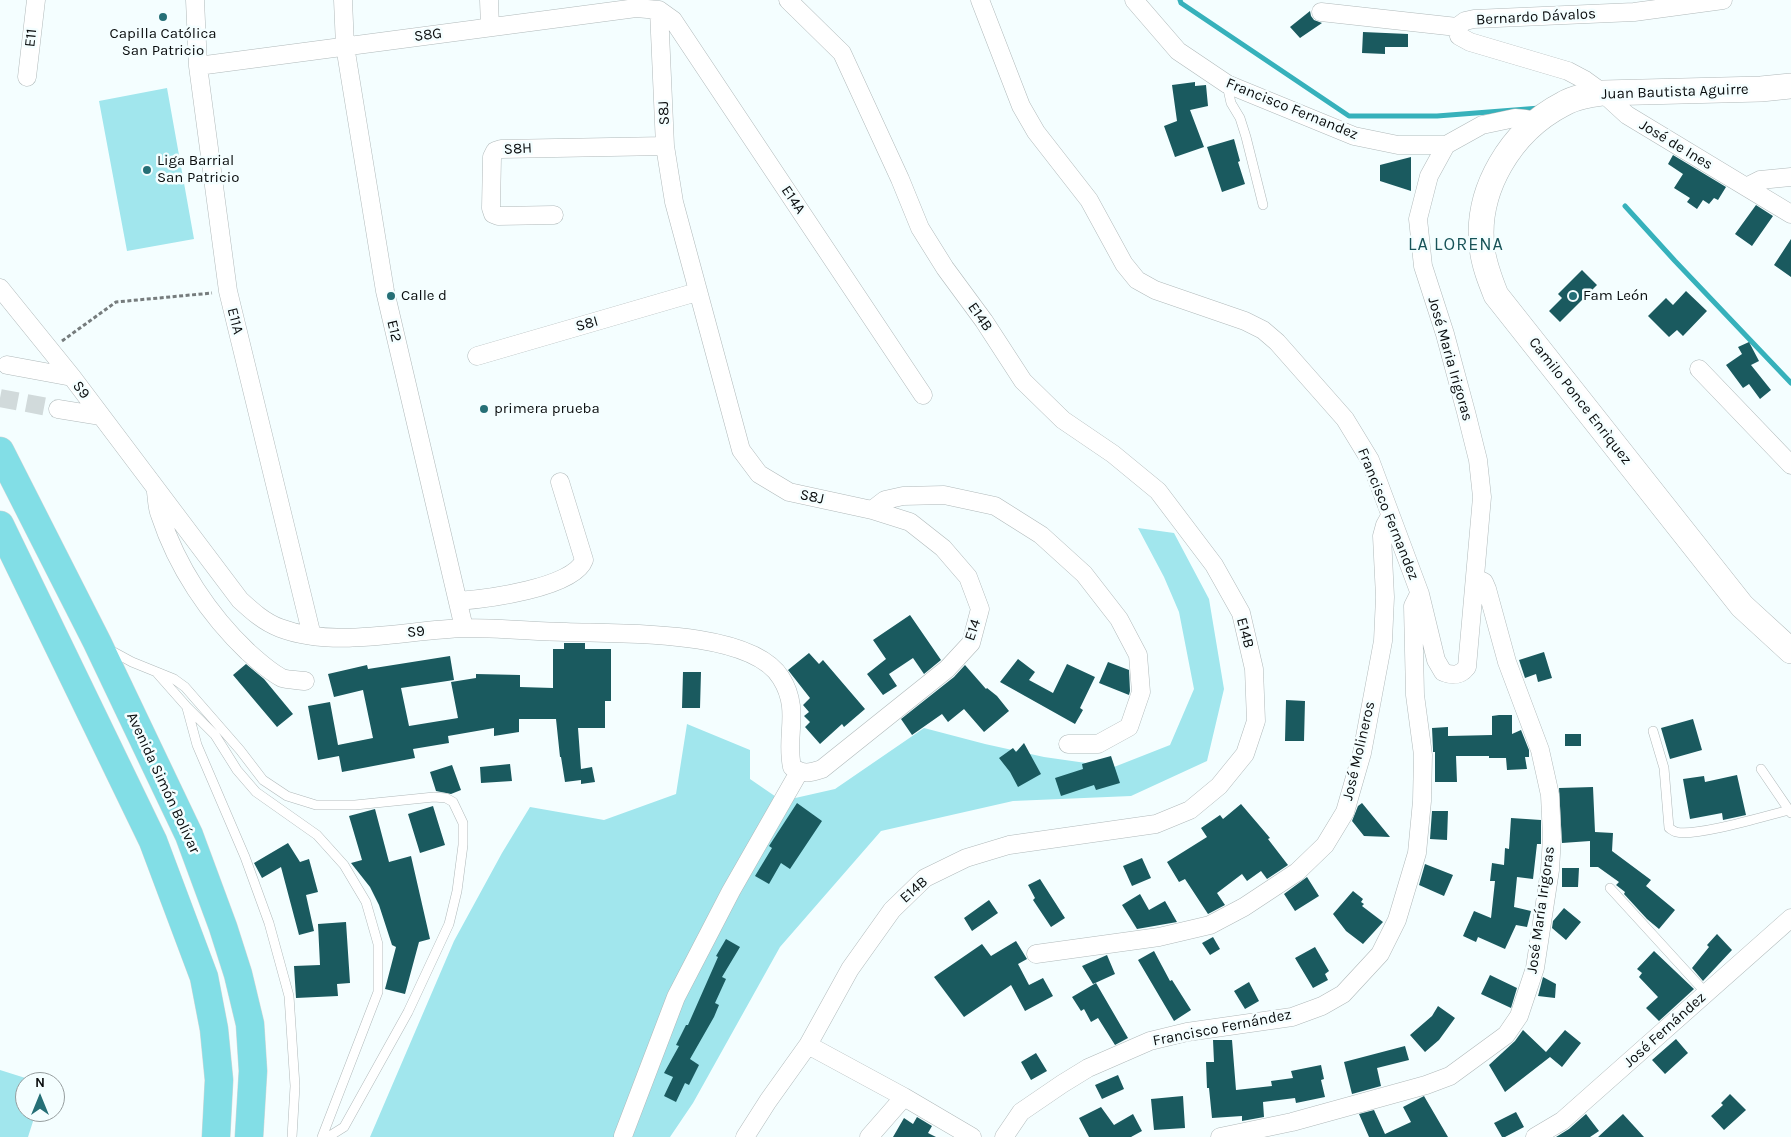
<!DOCTYPE html>
<html>
<head>
<meta charset="utf-8">
<style>
	body { margin:0 }
	#map { position:relative; width:1791px; height:1137px; overflow:hidden; background:#f4feff; font-family:Karla,sans-serif }
	canvas { display:block }
	.north { position:absolute; left:15px; top:1072px; width:50px; height:50px; box-sizing:border-box; background:#f4feff; border:1px solid #969e9f; border-radius:50%; rotate:0deg; font-size:14px; font-weight:700; line-height:20px; text-align:center; color:#0a0d0e }
	.north::after { content:''; display:block; margin:auto; width:18px; height:22px; background:#256f76; clip-path:polygon(50% 0,100% 100%,50% 72%,0 100%) }
</style>
</head>
<body>
<div id="map">
<canvas width="1791" height="1137"></canvas>
<div class="north">N</div>
</div>
<script>
const c = document.querySelector('canvas').getContext('2d');
c.lineJoin = 'round';
function fillPath(path, color) { c.fillStyle = color; c.fill(path, 'evenodd'); }
function trace(path, color, width, dash) { c.strokeStyle = color; c.lineWidth = width; c.lineCap = dash ? 'butt' : 'round'; c.setLineDash(dash || []); c.stroke(path); }
function write(font, color, halo, rows, align = 'center') {
  c.font = font + ' Karla,sans-serif'; c.lineWidth = 5; c.setLineDash([]); c.textBaseline = 'middle'; c.strokeStyle = halo; c.fillStyle = color; for (const [text, x, y, turn = 0] of rows) {
    c.save(); c.translate(x, y); c.rotate((+turn || 0) * Math.PI / 180); c.textAlign = isNaN(turn) ? turn : align; if (halo) c.strokeText(text, 0, 0); c.fillText(text, 0, 0); c.restore();
  }
}
fillPath(new Path2D(`
	M167,88L194,239L127,251L99,101Z
	M1138,528L1174,533L1209,599L1224,689L1207,761L1131,796L1013,801L881,831L780,947L693,1103L670,1137H370L454,941L502,853L530,807L604,820L676,794L687,724L750,750V779L782,801L835,789L924,728L985,744L1044,757L1114,767L1170,745L1194,689L1179,612L1164,577Z
	M0,1070L38,1082H25V1112H36L28,1137H0Z`), '#a1e6ed');
trace(new Path2D(`
	M1180,0L1181,3L1349,116H1437L1540,108
	M1625,206L1675,261L1791,383`), '#36b1bb', 5);
fillPath(new Path2D(`
	M1310,11L1311,16L1314,20L1322,23L1300,38L1290,27Z
	M1363,32L1408,34V47H1385V54L1362,53Z
	M1195,82V86L1206,85L1208,106L1190,110L1204,147L1175,157L1164,126L1177,121L1172,85Z
	M1234,139L1240,161L1238,162L1245,184L1222,192L1207,147Z
	M1673,155L1726,187L1718,200L1714,198L1709,204L1703,200L1697,209L1687,202L1690,198L1674,188L1683,174L1668,164Z
	M1411,157V191L1380,181V165Z
	M1756,205L1773,216L1752,246L1735,234Z
	M1791,239V277L1774,265Z
	M1582,270L1597,285L1560,322L1549,311L1562,298L1558,294Z
	M1686,291L1707,311L1683,336L1677,330L1669,337L1648,316L1666,298L1673,305Z
	M1749,342L1759,361L1751,365L1771,390L1760,399L1749,384L1743,388L1726,365L1742,354L1738,347Z
	M910,615L941,660L924,674L913,658L889,674L897,686L883,695L867,674L886,659L873,640Z
	M564,643H585V649H611V701H605V728H578L581,769L592,767L595,782L581,784V780L565,782L561,757H560L556,719H519V732L494,736V728L448,736L449,743L413,749L415,758L342,772L339,756L318,760L308,706L330,702L338,745L373,738L363,690L334,697L328,674L367,665L368,669L450,656L454,680L401,688L409,726L458,718L451,682L476,678V674L520,675V687L553,688V649H564Z
	M1544,652L1552,678L1538,682L1536,674L1525,678L1519,660Z
	M809,653L819,664L823,660L865,709L844,727L842,724L820,744L805,727L810,722L804,716L809,712L803,705L810,698L788,670Z
	M1018,659L1035,672L1029,680L1053,693L1067,664L1095,677L1080,708L1083,710L1075,724L1000,682Z
	M1108,662L1129,670L1130,691L1129,695L1099,683Z
	M246,664L264,679L293,714L277,727L233,675Z
	M965,665L986,689L987,688L997,696L1009,711L984,732L964,709L948,722L942,714L912,735L901,719L954,677Z
	M683,672H701L700,708H682Z
	M1286,700L1305,701L1304,741H1285Z
	M1499,715H1512V734L1521,730L1529,750V757H1525L1527,769L1507,770L1506,758H1489V756H1456L1457,782H1435V752H1433V749L1432,728L1448,727V736L1492,735V716Z
	M1693,719L1702,750L1670,759L1661,728Z
	M1565,734H1581V746H1565Z
	M1024,743L1041,774L1018,787L1010,772L999,758L1013,748L1016,752Z
	M1111,756L1120,783L1096,790L1094,785L1061,796L1055,778L1083,769L1082,764Z
	M510,764L512,781L481,783L480,767Z
	M452,765L461,790L451,794L436,791L430,772Z
	M1737,775L1746,815L1723,820L1722,813L1690,819L1683,779L1704,776L1705,782Z
	M1593,787L1595,832L1613,833L1612,851L1651,880L1646,886L1675,910L1659,929L1647,919L1624,894L1625,892L1616,885L1619,882L1598,867H1590V841L1562,843L1559,788Z
	M797,803L822,821L790,869L781,863L769,884L755,876L772,848L769,846Z
	M1362,803L1390,837L1364,836L1352,821L1358,806Z
	M1241,804L1270,838L1268,839L1288,865L1267,879L1261,871L1247,881L1242,874L1217,893L1225,905L1208,914L1185,879L1179,882L1167,862L1207,837L1201,828L1220,815L1223,819Z
	M433,806L445,845L420,853L408,814Z
	M375,809L389,862L411,856L430,939L419,942L405,994L385,989L396,947L392,945L379,905L370,887L351,863L362,860L349,816Z
	M1432,811H1448L1447,840L1430,839Z
	M1511,818L1541,820V844H1537L1533,879L1517,877L1514,907L1531,911L1527,927L1516,925L1505,949L1478,937L1476,942L1463,936L1474,911L1491,918L1495,881H1490L1492,863L1504,865L1505,848L1509,849Z
	M288,843L300,862L309,859L318,892L306,895L314,931L299,935L281,867L262,878L254,863Z
	M1142,858L1151,878L1132,886L1123,866Z
	M1425,864L1453,875L1444,896L1419,885Z
	M1562,868H1579L1578,887H1562Z
	M1307,877L1319,896L1295,911L1284,894Z
	M1040,879L1065,918L1051,927L1033,900L1035,898L1028,885Z
	M1353,891L1363,899L1361,902L1364,904L1362,906L1383,922L1363,944L1346,931L1333,914Z
	M1140,894L1149,910L1165,901L1177,922L1137,929L1122,905Z
	M989,900L998,913L972,931L964,918Z
	M1564,908L1581,922L1566,940L1552,928L1553,921Z
	M346,922L350,983L337,984L338,996L296,998L294,966L320,965L318,924Z
	M1717,934L1732,950L1703,981L1692,968L1709,947L1707,945Z
	M1213,937L1220,949L1210,955L1202,943Z
	M726,939L740,947L722,977L726,979L715,1003L719,1005L714,1017L690,1059L699,1065L689,1085L685,1083L676,1102L664,1096L673,1077L664,1073L679,1046L676,1045L686,1025H688L718,957L716,956Z
	M1016,941L1027,959L1018,964L1029,985L1043,978L1053,996L1025,1011L1011,985L964,1017L934,977L982,944L991,956Z
	M1315,947L1329,971L1325,974L1328,980L1313,988L1295,958Z
	M1154,951L1170,981L1172,980L1191,1010L1174,1021L1138,960Z
	M1654,951L1694,989L1659,1021L1646,1008L1658,997L1639,977L1642,973L1637,969Z
	M1107,955L1115,974L1093,984L1082,966Z
	M1490,975L1517,988L1511,1008L1481,994Z
	M1543,977L1556,984L1555,998L1538,996Z
	M1249,982L1259,1001L1245,1009L1234,991Z
	M1096,983L1128,1038L1115,1045L1098,1018L1091,1022L1084,1009L1081,1011L1072,997Z
	M1438,1006L1455,1018L1439,1040L1425,1052L1410,1035L1432,1016Z
	M1523,1030L1546,1052L1565,1030L1581,1043L1562,1067L1550,1057L1505,1092L1489,1065L1515,1041Z
	M1676,1039L1688,1053L1665,1074L1652,1060Z
	M1213,1040H1232L1236,1090L1272,1086L1271,1081L1293,1078L1291,1071L1321,1065L1324,1079L1321,1080L1325,1097L1296,1103L1295,1098L1263,1102L1264,1117L1242,1121V1116L1212,1118L1209,1088H1207L1206,1062H1214Z
	M1405,1046L1409,1060L1377,1068L1381,1086L1352,1094L1344,1062Z
	M1036,1053L1047,1071L1031,1080L1021,1062Z
	M1118,1075L1124,1089L1102,1099L1095,1085Z
	M1730,1094L1746,1110L1724,1130L1711,1116L1723,1105L1721,1103Z
	M1183,1096L1185,1128L1154,1130L1151,1099Z
	M1424,1096L1448,1137H1369L1359,1114L1374,1110L1385,1134L1411,1122L1403,1107Z
	M1101,1107L1114,1125L1133,1114L1142,1131L1131,1137H1089L1079,1118Z
	M1516,1112L1524,1127L1505,1137H1502L1494,1123Z
	M1586,1114L1599,1131L1590,1137H1556L1569,1129Z
	M1623,1114L1644,1137H1598Z
	M917,1117L932,1126L928,1133L936,1137H893L904,1118L913,1124Z`), '#1a5a5f');
trace(new Path2D(`
	M0,398L58,409`), '#d1dadb', 18, [18, 9]);
const service = new Path2D(`
	M1227,85L1231,103L1240,118L1246,137L1263,205
	M108,649L132,662L174,679L185,687L240,750L263,780L287,796L316,805H355L434,797L446,798L453,802L463,823V845L457,891L449,924L408,1012L344,1127L328,1137
	M157,673L187,707L215,735L237,770L256,792L317,835L344,865L366,902L378,944V992L322,1137
	M187,708L197,745L245,857L269,923L289,996L295,1086L292,1137
	M1653,731L1664,768L1669,828C1671,829 1673,831 1676,832C1696,837 1765,816 1789,810
	M1761,769L1791,813
	M1610,888L1706,993`);
const minor = new Path2D(`
	M195,0L198,66L228,291L312,636
	M343,0L345,46L385,291L464,628
	M489,0L490,27
	M980,0L1021,106L1036,132L1089,200L1124,264L1137,280L1155,290L1245,321L1263,330L1277,342L1345,419L1370,460L1420,594L1436,660L1443,672C1453,676 1460,676 1467,667L1482,497L1478,460L1466,412L1445,334L1423,266L1418,219L1429,176L1446,145
	M1134,0L1178,51L1227,84L1354,136L1398,145H1446L1482,125L1515,118L1526,119L1536,121
	M1321,12L1457,27L1465,21L1474,19L1634,12L1723,0
	M1457,27L1459,36L1470,42L1568,71L1585,80L1603,93L1627,115L1791,214
	M198,66L636,8L659,10L673,20L923,395
	M27,77L36,0
	M1746,187L1760,180L1791,177
	M554,215L498,216L493,214L491,208L492,157L495,151L501,149L665,146
	M0,288L72,377L240,600C252,611 264,622 280,628C335,649 406,630 464,628C498,628 532,631 566,632C618,634 751,629 781,678C801,710 785,735 792,767C803,775 810,773 822,769L947,669L971,643L980,609L968,577L943,548L910,522L872,510L789,492L759,474L741,450L674,202L665,146L659,10
	M477,356L697,292
	M7,365L72,377
	M1699,369L1791,465
	M58,409L101,416
	M156,492C157,499 157,508 160,515C177,567 209,615 248,652C258,661 270,672 282,678C288,680 298,680 305,681
	M872,510L885,500L903,496L944,495L995,506L1041,535L1084,574L1119,619L1138,655L1141,692L1129,727L1098,744H1068
	M458,601C485,599 574,588 584,560L560,482
	M1036,954L1159,937L1210,925L1244,907L1297,872L1325,845L1345,812L1362,753L1383,641L1385,597L1382,536L1385,525L1390,516
	M808,1045L904,1097L972,1137
	M623,1136L676,997L731,891L799,772
	M745,1137L768,1101L808,1045L850,969L892,910L925,878L966,858L1009,845L1156,824L1190,810L1219,786L1245,754L1256,721L1254,669L1241,613L1214,565L1158,491L1113,454L1063,420L1023,381L984,321L945,268L920,228L900,179L842,53L788,0
	M869,1137L904,1097
	M1004,1137L1021,1112L1062,1084L1088,1068L1150,1041L1187,1032L1292,1017L1322,1006L1343,994L1380,954L1397,920L1417,853L1422,801L1423,755L1415,695L1413,606L1418,596
	M1220,1137L1292,1122L1426,1085L1450,1076L1506,1035L1519,1016L1535,968L1550,870L1552,837L1550,795L1540,750L1507,662L1487,589L1484,582L1475,578
	M1535,1137L1562,1121L1791,918`);
const secondary = new Path2D(`
	M1791,86L1761,89L1603,93C1589,95 1575,97 1563,104C1511,131 1475,190 1482,248C1484,265 1490,280 1496,295L1742,606L1791,651`);
const trunk = new Path2D(`
	M0,451L97,642L189,835L223,927L238,974L250,1024L253,1071L249,1137
	M0,525L153,841L204,977L214,1029L219,1080L216,1137`);
trace(service, '#b0b9ba', 10);
trace(minor, '#b0b9ba', 19);
trace(secondary, '#b0b9ba', 26);
trace(trunk, '#d8d8d8', 29);
trace(new Path2D(`
	M62,341L116,302L212,293`), '#767c7d', 3, [4, 2.5]);
trace(service, '#fff', 9);
trace(minor, '#fff', 18);
trace(secondary, '#fff', 25);
trace(trunk, '#82dee6', 28);
for (const [x, y, r, color] of [
	[163,17,5,"#256f76"],
	[147,170,5,"#256f76"],
	[391,296,5,"#256f76"],
	[1573,296,5,"#256f76"],
	[484,409,5,"#256f76"]
]) { const dot = new Path2D(); dot.arc(x, y, r, 0, 2 * Math.PI); c.fillStyle = color; c.fill(dot); trace(dot, '#f4feff', 2); }
write('15px', '#0a0d0e', '#f4feff', [
	["Bernardo Dávalos",1536,17,-3],
	["S8G",428,35,-7],
	["E11",31,38,-84],
	["Juan Bautista Aguirre",1675,92,-2],
	["Francisco Fernandez",1292,109,22],
	["S8J",664,113,-93],
	["José de Ines",1676,145,31],
	["S8H",518,149,-3],
	["E14A",793,200,56],
	["E14B",980,317,55],
	["E11A",235,321,76],
	["S8I",587,324,-16],
	["E12",394,331,77],
	["José Maria Irigoras",1450,359,74],
	["S9",81,390,53],
	["Camilo Ponce Enrìquez",1580,401,52],
	["S8J",812,497,12],
	["Francisco Fernandez",1388,514,68],
	["E14",973,630,-71],
	["S9",416,632,-5],
	["E14B",1245,633,75],
	["José Molineros",1359,751,-77],
	["Avenida Simón Bolívar",163,783,65],
	["E14B",914,890,-42],
	["José María Irigoras",1541,910,-82],
	["Francisco Fernández",1222,1028,-11],
	["José Fernández",1665,1030,-42]
]);
write('15px', '#0a0d0e', '#f4feff', [
	["Capilla Católica",163,34,"center"],
	["San Patricio",163,51,"center"],
	["Liga Barrial",157,161],
	["San Patricio",157,178],
	["Calle d",401,296],
	["Fam León",1583,296],
	["primera prueba",494,409]
], 'left');
c.letterSpacing = '1px';
write('18px', '#175358', '#f4feff', [
	["LA LORENA",1456,245]
]);
c.letterSpacing = '0px';
</script>
</body>
</html>
